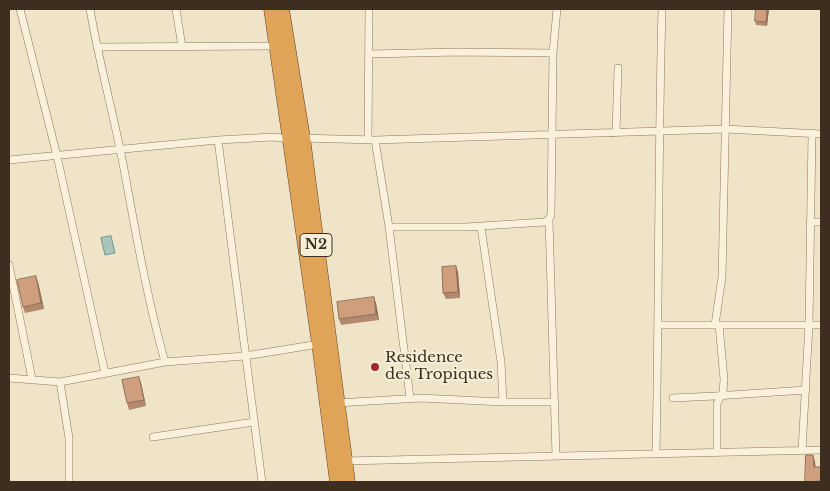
<!DOCTYPE html>
<html>
<head>
<meta charset="utf-8">
<style>
	body { margin:0 }
	#map { position:relative; width:830px; height:491px; overflow:hidden; background:#f0e4c8; font-family:"Libre Baskerville",serif }
	canvas { display:block }
	.frame { position:absolute; inset:0; border:10px solid #3d2e20; pointer-events:none }
</style>
</head>
<body>
<div id="map">
<canvas width="830" height="491"></canvas>
<div class="frame"></div>
</div>
<script>
const c = document.querySelector('canvas').getContext('2d');
c.lineJoin = 'round';
function fillPath(path, color) { c.fillStyle = color; c.fill(path, 'evenodd'); }
function trace(path, color, width, dash) { c.strokeStyle = color; c.lineWidth = width; c.lineCap = dash ? 'butt' : 'round'; c.setLineDash(dash || []); c.stroke(path); }
function write(font, color, halo, rows, align = 'center') {
  c.font = font + ' "Libre Baskerville",serif'; c.lineWidth = 4; c.setLineDash([]); c.textBaseline = 'middle'; c.strokeStyle = halo; c.fillStyle = color; for (const [text, x, y, turn = 0] of rows) {
    c.save(); c.translate(x, y); c.rotate((+turn || 0) * Math.PI / 180); c.textAlign = isNaN(turn) ? turn : align; if (halo) c.strokeText(text, 0, 0); c.fillText(text, 0, 0); c.restore();
  }
}
const water = new Path2D(`
	M111,236L115,253L105,255L101,238Z`);
fillPath(water, '#a9c4bc');
trace(water, '#6f938a', 1);
const street = new Path2D(`
	M20,9L57,156L105,373
	M90,9C99,63 114,115 124,169C136,234 147,298 165,362
	M176,9L182,47
	M97,47L276,46
	M370,54L457,52L553,53
	M616,133L618,68
	M300,138L375,140L725,129L821,134
	M218,140L262,482
	M368,140L369,9
	M375,140L389,227L410,398
	M9,160L218,140L273,137L290,139
	M810,222H821
	M389,227H466L545,222L549,219
	M481,227L501,362L503,402
	M9,265L32,379
	M659,325H821
	M715,325L722,277L728,9
	M9,378L60,382L165,362L245,356L319,344
	M60,382L69,438V482
	M673,398L715,396L806,390
	M337,403L420,398L503,402H555
	M153,437L254,422
	M802,450L809,324L812,134
	M717,451V404L723,392L724,379L719,325
	M656,453C659,305 658,157 662,9
	M556,456L549,219L551,215L553,53L557,9
	M344,461L821,450`);
const highway = new Path2D(`
	M271,9L319,344L337,482
	M282,9L303,138L348,482`);
trace(street, '#8d765c', 8);
trace(highway, '#5b4430', 15);
trace(street, '#faf1dc', 7);
trace(highway, '#e0a458', 14);
fillPath(new Path2D(`
	M769,9L767,26L756,25L755,21Z
	M456,266L458,272L460,298L446,299L443,293Z
	M38,282L44,309L25,313L23,307Z
	M376,303L379,320L341,325L339,319Z
	M141,383L146,406L129,410L127,403Z`), '#b2896c');
fillPath(new Path2D(`
	M767,9H769L767,26L766,22Z
	M456,266L458,272L460,298L458,292Z
	M36,276L38,282L44,309L41,303Z
	M374,297L376,303L379,320L376,314Z
	M139,377L141,383L146,406L144,400Z
	M813,455L815,461L816,472L814,467Z`), '#916f58');
const building = new Path2D(`
	M756,9H767L766,22L755,21Z
	M456,266L458,292L443,293L442,267Z
	M36,276L41,303L23,307L17,280Z
	M374,297L376,314L339,319L337,302Z
	M139,377L144,400L127,403L122,380Z
	M806,455H813L814,467H821V482V481L805,482Z`);
fillPath(building, '#cf9f7d');
trace(building, '#916f58', 1);
for (const [x, y, r, color] of [
	[375,367,5,"#9e2a2b"]
]) { const dot = new Path2D(); dot.arc(x, y, r, 0, 2 * Math.PI); c.fillStyle = color; c.fill(dot); trace(dot, '#f7eed8', 2); }
for (const [x, y, w] of [
	[316,245,32]
]) { const box = new Path2D(); box.roundRect(x - w / 2, y - 11.5, w, 23, 4); c.fillStyle = '#f7eed8'; c.fill(box); trace(box, '#3d2e20', 1); }
write('bold 14px', '#3d2e20', null, [
	["N2",316,245]
]);
write('15px', '#3d2e20', '#f7eed8', [
	["Residence",385,358],
	["des Tropiques",385,375]
], 'left');
</script>
</body>
</html>
